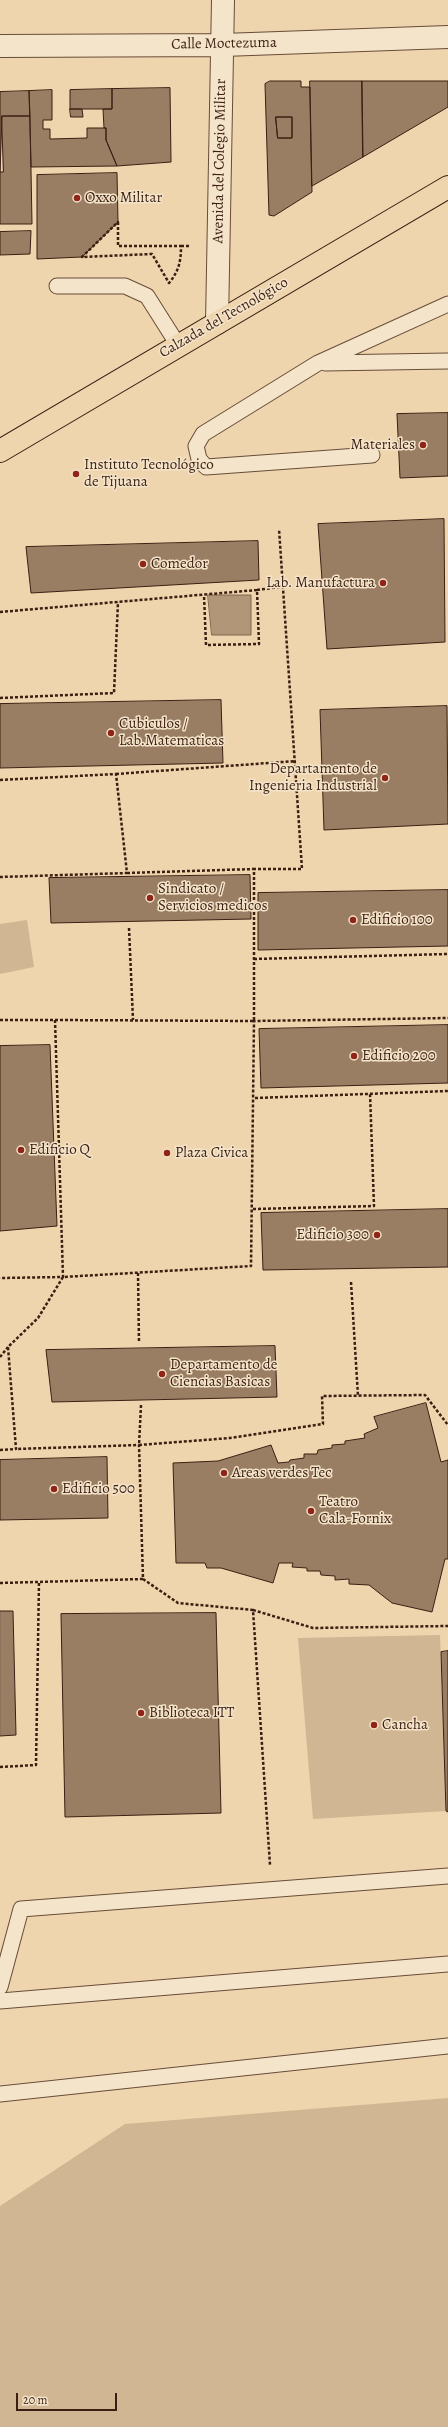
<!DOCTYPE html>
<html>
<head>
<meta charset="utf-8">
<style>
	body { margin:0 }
	#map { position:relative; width:448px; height:2427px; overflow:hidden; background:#eed5ad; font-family:Alegreya,serif }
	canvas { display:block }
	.scale { position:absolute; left:16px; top:2393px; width:101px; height:18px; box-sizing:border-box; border:2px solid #3c1f12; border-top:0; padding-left:5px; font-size:12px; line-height:14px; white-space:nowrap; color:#3c1f12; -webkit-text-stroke:3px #f4e4ca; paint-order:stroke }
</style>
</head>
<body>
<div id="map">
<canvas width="448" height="2427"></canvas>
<div class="scale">20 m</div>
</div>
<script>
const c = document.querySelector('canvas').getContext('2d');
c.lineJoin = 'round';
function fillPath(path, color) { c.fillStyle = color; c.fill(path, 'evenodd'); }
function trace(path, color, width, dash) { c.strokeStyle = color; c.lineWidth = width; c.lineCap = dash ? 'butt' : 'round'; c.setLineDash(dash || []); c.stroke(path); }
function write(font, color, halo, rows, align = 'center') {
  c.font = font + ' Alegreya,serif'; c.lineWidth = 3; c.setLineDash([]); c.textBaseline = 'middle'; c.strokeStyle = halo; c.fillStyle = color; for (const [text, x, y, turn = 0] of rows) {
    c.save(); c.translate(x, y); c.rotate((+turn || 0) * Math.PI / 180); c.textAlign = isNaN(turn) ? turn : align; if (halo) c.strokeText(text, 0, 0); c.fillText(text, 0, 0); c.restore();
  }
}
fillPath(new Path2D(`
	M27,920L34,967L0,974V924Z
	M440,1635L446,1811L313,1819L298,1638Z
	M448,2098V2427H0V2206L125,2124Z`), '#d0b693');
const water = new Path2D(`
	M208,595H251V635H212Z`);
fillPath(water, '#b19778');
trace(water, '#82674f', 1);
const building = new Path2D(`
	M270,81H301V87H310L312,192L274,216L269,215L265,84ZM276,117H292V138H278Z
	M310,81H362L363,157L312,186Z
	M362,81H448V107L363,157Z
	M170,88L171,162L117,166L106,140V128H104L103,109H112V89Z
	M112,89V109H70V90Z
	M52,90V120H43V129H50V139L87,138V128H106V140L117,166L31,167L29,91Z
	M29,91L30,116H2L0,172V92Z
	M70,109H82L83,117H71Z
	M2,116H30L32,224H0V172H3Z
	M276,117H292V138H278Z
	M117,173L118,222L82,257L37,259V175Z
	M31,231L30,254L0,255V232Z
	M448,413V476L400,478L397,414Z
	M444,519L445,642L327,649L318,524Z
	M258,541L259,580L31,593L26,547Z
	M221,700L223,763L0,768V704Z
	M447,706L448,824L324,830L320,710Z
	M250,875L251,919L51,923L49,878Z
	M448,890V946L258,950V893Z
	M448,1025V1083L261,1088L259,1029Z
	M50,1045L57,1226L0,1231V1046Z
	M448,1209V1267L263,1270L261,1213Z
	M275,1346L277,1397L52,1402L46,1350Z
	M426,1403L441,1462L448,1460V1559H445L432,1612L392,1603L369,1585L349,1584V1579L335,1580V1576L321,1575L320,1571H307V1568L292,1567L293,1563H279L273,1583L221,1568H207L205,1563H176L173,1463L218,1461L271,1445L278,1463L289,1462L290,1460L304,1458V1454H317L318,1450L332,1448V1445L345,1444V1441L365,1438L364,1434L378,1428L374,1417Z
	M107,1457L108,1518L0,1520V1460Z
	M0,1611H13L16,1735L0,1736Z
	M216,1613L221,1813L65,1817L61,1614Z
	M448,1651V1812L446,1811L441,1652Z`);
fillPath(building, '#997e63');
trace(building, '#3c1f12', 1);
const service = new Path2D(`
	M57,286H125L147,296L178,345
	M325,363L448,361
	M372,455L206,467L199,459L196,446L203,434L318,363L448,304
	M0,1987L21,1909L448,1876
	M0,2001L448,1964
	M0,2094L448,2046`);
const minor = new Path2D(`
	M0,46L223,45L448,37
	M217,323L223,0`);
const primary = new Path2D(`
	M0,451L448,187`);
trace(service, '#684c39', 17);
trace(minor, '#684c39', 24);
trace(primary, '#3c1f12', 24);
trace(new Path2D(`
	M118,222V246H181C181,261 179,271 169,283L152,254L82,257Z
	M181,246H190
	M257,590L287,586
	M0,612L257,590L259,644L206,645L204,595
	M0,698L114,693L118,602
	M116,774L296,761
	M0,780L116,774L127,873L0,877
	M127,873L254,869
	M129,928L133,1020
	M254,959L448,954
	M0,1020H55L63,1277L0,1278
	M55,1020L254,1021V869H302L279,529
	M255,1098L448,1091
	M253,1209L374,1206L370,1093
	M138,1273L139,1343
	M351,1282L358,1396
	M0,1357L8,1347
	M141,1405L139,1445L230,1438L323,1424L322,1396L425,1395L448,1425
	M0,1450L16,1449L8,1347L38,1318L63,1277L251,1266L254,1021L448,1018
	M143,1579L178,1603L253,1610L270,1865
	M0,1583L143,1579L139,1445L16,1449
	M253,1610L313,1628L448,1626
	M0,1767L36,1765L39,1582`), '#3c1f12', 2.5, [3, 2]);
trace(service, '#f4e4ca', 15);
trace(minor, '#f4e4ca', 22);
trace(primary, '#eed5ad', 22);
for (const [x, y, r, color] of [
	[77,198,4,"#8f2418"],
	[423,445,4,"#8f2418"],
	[76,474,4,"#8f2418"],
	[143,564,4,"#8f2418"],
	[383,583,4,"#8f2418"],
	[111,733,4,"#8f2418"],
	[385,778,4,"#8f2418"],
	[150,898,4,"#8f2418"],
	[353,920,4,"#8f2418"],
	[354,1056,4,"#8f2418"],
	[21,1150,4,"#8f2418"],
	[167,1153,4,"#8f2418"],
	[377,1235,4,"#8f2418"],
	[162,1374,4,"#8f2418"],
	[224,1473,4,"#8f2418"],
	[54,1489,4,"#8f2418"],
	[311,1511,4,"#8f2418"],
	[141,1713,4,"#8f2418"],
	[374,1725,4,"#8f2418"]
]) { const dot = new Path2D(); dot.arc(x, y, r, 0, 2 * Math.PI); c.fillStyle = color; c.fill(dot); trace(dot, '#f4e4ca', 1.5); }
write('15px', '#3c1f12', '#f4e4ca', [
	["Calle Moctezuma",224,44,-1],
	["Avenida del Colegio Militar",220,161,-89],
	["Calzada del Tecnológico",224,318,-30]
]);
write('15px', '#3c1f12', '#f4e4ca', [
	["Oxxo Militar",85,198],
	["Materiales",415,445,"right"],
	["Instituto Tecnológico",84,465],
	["de Tijuana",84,482],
	["Comedor",151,564],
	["Lab. Manufactura",375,583,"right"],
	["Cubiculos /",119,724],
	["Lab.Matematicas",119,741],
	["Departamento de",377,769,"right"],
	["Ingenieria Industrial",377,786,"right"],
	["Sindicato /",158,889],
	["Servicios medicos",158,906],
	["Edificio 100",361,920],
	["Edificio 200",362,1056],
	["Edificio Q",29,1150],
	["Plaza Civica",175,1153],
	["Edificio 300",369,1235,"right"],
	["Departamento de",170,1365],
	["Ciencias Basicas",170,1382],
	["Areas verdes Tec",232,1473],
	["Edificio 500",62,1489],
	["Teatro",319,1502],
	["Cala-Fornix",319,1519],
	["Biblioteca ITT",149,1713],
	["Cancha",382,1725]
], 'left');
</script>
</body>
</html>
